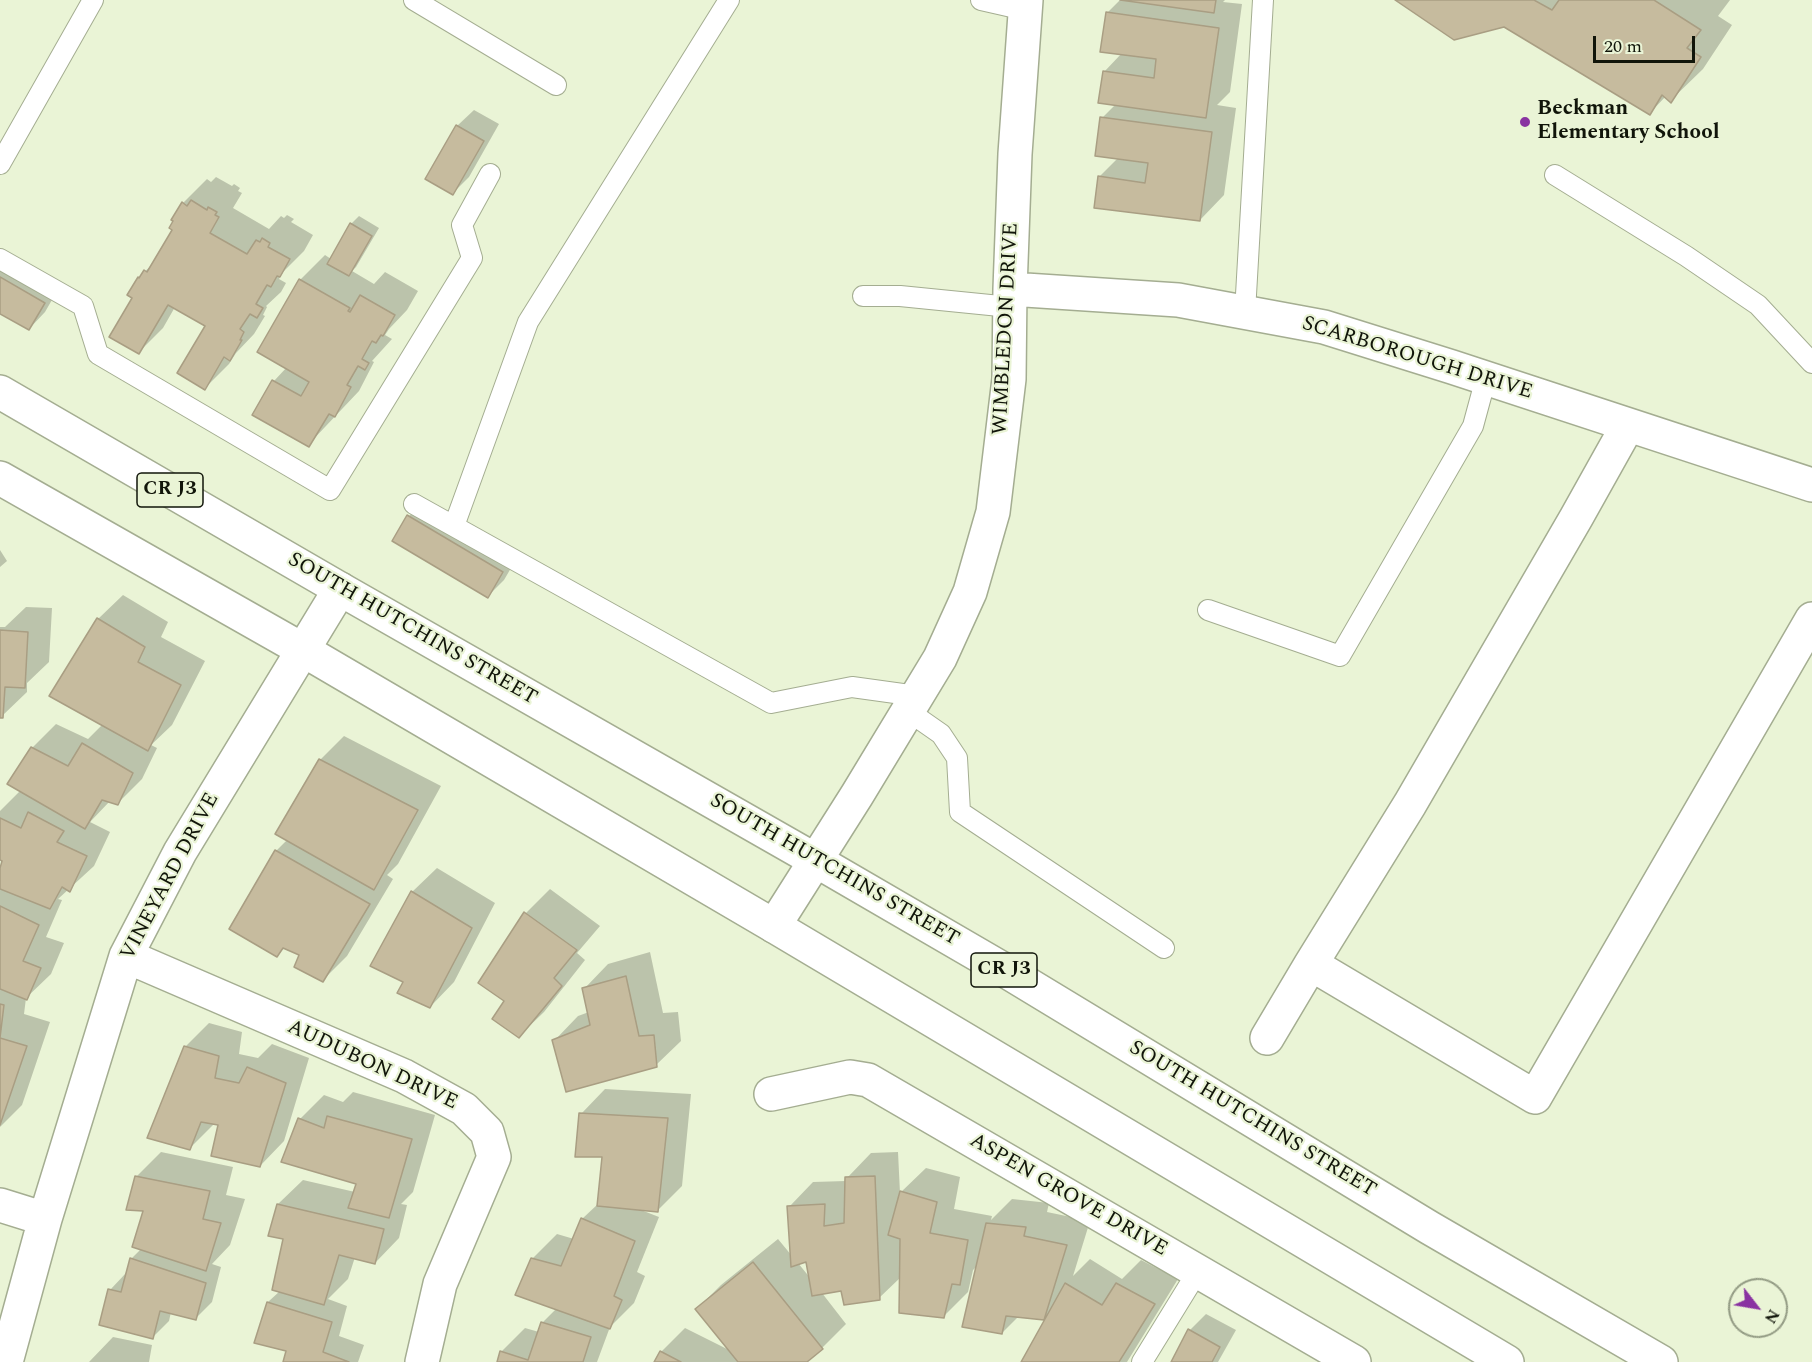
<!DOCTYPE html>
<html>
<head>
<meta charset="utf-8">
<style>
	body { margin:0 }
	#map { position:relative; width:1812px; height:1362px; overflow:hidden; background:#eaf4d6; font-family:Spectral,serif }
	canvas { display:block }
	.north { position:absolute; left:1728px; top:1278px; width:60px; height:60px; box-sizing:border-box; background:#eaf4d6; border:2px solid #939b84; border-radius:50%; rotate:121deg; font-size:16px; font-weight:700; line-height:24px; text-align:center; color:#11150a }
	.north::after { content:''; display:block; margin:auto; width:21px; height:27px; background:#8933a1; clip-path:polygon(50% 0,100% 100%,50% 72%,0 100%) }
	.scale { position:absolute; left:1593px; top:36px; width:102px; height:27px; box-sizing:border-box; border:3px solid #11150a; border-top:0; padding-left:8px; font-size:18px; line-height:21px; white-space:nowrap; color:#11150a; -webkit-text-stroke:4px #eaf4d6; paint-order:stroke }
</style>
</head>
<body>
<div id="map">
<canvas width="1812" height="1362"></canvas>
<div class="north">N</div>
<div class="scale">20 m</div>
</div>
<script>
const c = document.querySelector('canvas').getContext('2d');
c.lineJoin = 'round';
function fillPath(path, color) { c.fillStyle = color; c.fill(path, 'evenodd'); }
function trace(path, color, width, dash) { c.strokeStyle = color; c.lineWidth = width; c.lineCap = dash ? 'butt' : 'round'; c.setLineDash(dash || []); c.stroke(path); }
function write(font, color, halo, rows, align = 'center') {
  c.font = font + ' Spectral,serif'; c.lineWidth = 4.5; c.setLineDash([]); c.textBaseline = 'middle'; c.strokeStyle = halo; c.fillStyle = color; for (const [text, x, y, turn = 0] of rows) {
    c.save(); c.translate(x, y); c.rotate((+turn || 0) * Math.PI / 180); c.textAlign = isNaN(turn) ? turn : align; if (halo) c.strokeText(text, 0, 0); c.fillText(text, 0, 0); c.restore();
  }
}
fillPath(new Path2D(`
	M1120,0H1225L1223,2L1242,4L1230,92L1217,105L1236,108L1224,195L1200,220L1099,177L1118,158L1102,118L1116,104L1104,72L1122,53L1107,13Z
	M1398,0H1730L1718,16L1732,25L1703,69L1671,100L1666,96L1650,113L1505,26Z
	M474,110L499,124L469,177L453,193L457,126Z
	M216,177L232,186L234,184L240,188L238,191L242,193L233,208L269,229L281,216L284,218L287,215L294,219L291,222L313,235L304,251L283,272L279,279L286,283L281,292L266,306L267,307L263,315L265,316L254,334L236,353L229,364L205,388L207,326L175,307L163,328L139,352L134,297L139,278L156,260L174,229L183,203L207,179L211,182Z
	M359,216L379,228L356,267L352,271L374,284L385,272L418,291L407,310L389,329L385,335L392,339L372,361L374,362L359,391L308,445L254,414L274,381L287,367L259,351L300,280L325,255L331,259L351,224Z
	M0,251L60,286L45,312L29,329L0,312Z
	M425,500L518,556L504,580L488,596L409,516Z
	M0,550L7,561L0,567Z
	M123,595L168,622L161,637L205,661L172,725L151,745L157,748L142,779L117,804L110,801L90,822L110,832L94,866L58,899L62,900L46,937L64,943L51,974L26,998L24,1014L50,1022L22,1105L0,1127V871L4,860L0,858V811L21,790L32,748L56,724L88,739L103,724L98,619Z
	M26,607L52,608L49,662L27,683V692L2,716H0V627H5Z
	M344,736L441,786L398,864L387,875L393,879L347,956L322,981L302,954L285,947L277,956L231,928L276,851L288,839L320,760Z
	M437,868L495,903L454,982L430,1007L406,982L412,892Z
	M550,889L600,926L577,953L585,960L544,1012L519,1036L506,1001L480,982L526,913Z
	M650,952L663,1013L678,1012L681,1041L656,1065L554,1041L578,1016L589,1012L584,989L608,964Z
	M209,1023L242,1032L239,1054L258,1058L272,1044L309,1058L284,1141L260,1166L220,1124H214L190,1148L185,1047Z
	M605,1089L691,1094L682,1186L658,1210H641L659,1217L637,1272L645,1276L634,1303L610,1327L597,1362H498L501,1352L525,1328L539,1332L542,1323L557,1308L532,1259L557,1234L574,1239L582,1219L599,1203L603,1155L581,1114Z
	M353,1092L435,1115L413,1192L401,1204L407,1205L399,1238L375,1263L355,1257L348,1279L328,1299L347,1306L339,1336L364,1345L358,1362H285L287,1350L268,1302L280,1291L285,1238L278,1204L303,1180L355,1192L358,1183L300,1119L324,1095L343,1102Z
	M161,1152L233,1167L226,1195L245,1199L230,1245L212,1264L221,1267L212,1302L195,1319L171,1312L169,1321L153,1337L110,1290L126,1273L131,1259L141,1249L145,1209H128L137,1176Z
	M898,1152L900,1193L926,1168L960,1177L954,1209L992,1216L991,1220L1012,1199L1049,1203L1047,1212L1090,1221L1073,1276L1090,1259L1122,1279L1141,1260L1178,1279L1127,1362H1023L1047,1319L1019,1316L1002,1333L978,1265L973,1270L968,1292L943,1317L901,1277L879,1298L842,1290L822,1293L846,1324L822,1348L805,1362H656L661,1352L685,1328L731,1351L697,1309L721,1285L778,1239L792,1256L789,1207L813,1182L846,1181L847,1178L871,1153ZM807,1260L811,1279L798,1263Z
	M1206,1314L1236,1330L1218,1362H1172L1190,1330Z
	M113,1337L152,1345L149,1362H89Z`), '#0003');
const building = new Path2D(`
	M1120,0H1216L1214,13Z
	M1395,0H1534L1552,10L1559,0H1654L1701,30L1687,48L1701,57L1671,103L1662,95L1650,115L1504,27L1454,40Z
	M1106,12L1219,28L1206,118L1098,103L1103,71L1154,78L1156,59L1100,52Z
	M1100,117L1212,132L1200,221L1094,208L1098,176L1145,183L1148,163L1095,156Z
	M456,125L484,141L453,195L425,179Z
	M191,200L207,210L208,207L217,212L215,215L219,217L210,233L247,254L256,240L260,242L262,238L270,243L268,247L290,259L280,277L277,276L271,287L267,285L256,304L263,308L257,318L250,314L240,329L244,332L240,340H242L230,361L224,357L205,390L177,373L205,326L168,305L139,354L109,337L132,298L127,295L138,277L139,278L144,270L147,272L172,230L169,228L173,221L171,220L182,202L187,206Z
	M350,223L372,236L349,276L327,264Z
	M0,277L45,303L29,330L0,314Z
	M299,279L350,308L348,311L350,312L360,295L395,315L383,336L381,335L376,343L372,341L362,359L369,363L365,370L358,366L347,385L351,387L335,417L329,414L309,447L252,415L272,380L301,396L309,382L257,352Z
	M407,515L503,572L488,598L392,541Z
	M97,618L145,647L138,662L181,685L148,751L49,696Z
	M0,630L28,632L25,688L5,687L3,718H0Z
	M82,743L133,773L118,805L102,800L85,829L7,784L31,747L68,766Z
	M319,759L418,810L374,890L275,834Z
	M28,812L64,831L57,842L87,856L70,892L62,887L50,909L0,889V868L2,861L0,860V818L21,828Z
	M275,850L370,904L323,982L294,967L299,955L283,948L277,957L229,929Z
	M411,891L472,928L430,1008L397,993L403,982L370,966Z
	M0,906L39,925L23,961L41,968L27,1000L0,989Z
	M524,912L577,950L554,978L562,986L519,1038L492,1019L504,1001L478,983Z
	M626,976L639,1036L654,1035L657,1067L566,1092L552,1040L590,1025L582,988Z
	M0,1004L4,1005L0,1038L27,1046L0,1125Z
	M184,1046L219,1056L215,1078L239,1083L247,1067L286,1083L260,1167L211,1156L218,1125L201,1122L190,1150L147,1138Z
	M579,1113L668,1118L658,1212L597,1206L602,1157H575Z
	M327,1116L412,1139L389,1218L348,1208L356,1184L281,1162L298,1118L324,1128Z
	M135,1176L210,1191L203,1219L221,1223L206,1271L132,1247L143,1211L126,1210Z
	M875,1176L880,1300L844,1305L841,1291L812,1296L806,1262L791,1267L787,1206L825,1204L824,1226L844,1223L845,1177Z
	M900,1191L937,1202L930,1233L968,1240L960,1285L952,1284L944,1318L899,1313L900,1239L888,1235Z
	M277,1204L384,1229L375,1264L339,1255L324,1305L272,1290L283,1239L268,1236Z
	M581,1218L635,1241L614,1296L622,1300L610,1329L515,1295L531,1258L561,1266Z
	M986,1223L1026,1227L1024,1236L1067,1245L1044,1320L1006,1316L1002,1334L962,1327Z
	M130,1258L206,1283L196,1320L160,1311L153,1339L99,1325L108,1289L121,1292Z
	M753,1262L823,1349L807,1362H738L695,1309Z
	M1065,1283L1102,1305L1116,1283L1155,1304L1119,1362H1021Z
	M267,1302L332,1322L323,1352L349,1362H283L286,1351L254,1343Z
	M541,1322L591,1337L583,1362H497L500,1351L528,1360Z
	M1188,1329L1220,1347L1212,1362H1171Z
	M660,1351L681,1362H654Z`);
fillPath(building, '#c6bb9e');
trace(building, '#a99e83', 1.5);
const lane = new Path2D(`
	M414,0L556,85
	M981,0L1025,10
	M0,164L93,0
	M1555,175L1686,256L1758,305L1812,363
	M0,259L83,306L98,354L330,490L472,258L462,225L490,174
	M863,296H900L1010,307
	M1245,312L1263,0
	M414,504L771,703L852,687L917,696
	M454,526L528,322L729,0
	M1208,610L1340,656L1473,426L1486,378
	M908,711L941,734L957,758L960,812L1164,948
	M1142,1362L1198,1271`);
const street = new Path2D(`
	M1010,289L1178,300L1324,327L1452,367L1812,485
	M1628,425L1576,518L1410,804L1311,964L1535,1097L1812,619
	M774,926L857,795L940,658L970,592L993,512L1009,379L1010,289L1015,154L1026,0
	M126,956L404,1076L464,1109L487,1132L494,1157L440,1284L422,1362
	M1267,1038L1311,964
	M771,1094L850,1077L868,1080L1354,1362
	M0,1205L45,1219
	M6,1362L45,1219L126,956L180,852L340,589`);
const primary = new Path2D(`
	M0,392L340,589L815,860L1006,971L1430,1228L1661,1362
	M0,478L303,650L774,926L1507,1362`);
trace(lane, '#a4ad91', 22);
trace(street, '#a4ad91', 36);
trace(primary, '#a4ad91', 36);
trace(lane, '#fff', 20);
trace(street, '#fff', 33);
trace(primary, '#fff', 33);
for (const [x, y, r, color] of [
	[1525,122,6,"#8933a1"]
]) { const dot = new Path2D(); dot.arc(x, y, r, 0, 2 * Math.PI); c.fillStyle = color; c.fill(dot); trace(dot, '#eaf4d6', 2); }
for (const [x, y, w] of [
	[170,490,66],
	[1004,970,66]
]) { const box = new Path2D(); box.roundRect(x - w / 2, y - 17, w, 34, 4.5); c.fillStyle = '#eaf4d6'; c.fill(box); trace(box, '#11150a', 1.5); }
write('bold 20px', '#11150a', null, [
	["CR J3",170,490],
	["CR J3",1004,970]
]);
write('bold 21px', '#11150a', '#eaf4d6', [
	["Beckman",1537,110],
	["Elementary School",1537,134]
], 'left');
write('21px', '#11150a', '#eaf4d6', [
	["WIMBLEDON DRIVE",1007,329,-87],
	["SCARBOROUGH DRIVE",1417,359,17],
	["SOUTH HUTCHINS STREET",412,630,30],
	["SOUTH HUTCHINS STREET",834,871,30],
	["VINEYARD DRIVE",171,877,-62],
	["AUDUBON DRIVE",372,1066,25],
	["SOUTH HUTCHINS STREET",1252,1120,31],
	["ASPEN GROVE DRIVE",1068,1196,30]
]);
</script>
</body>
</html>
